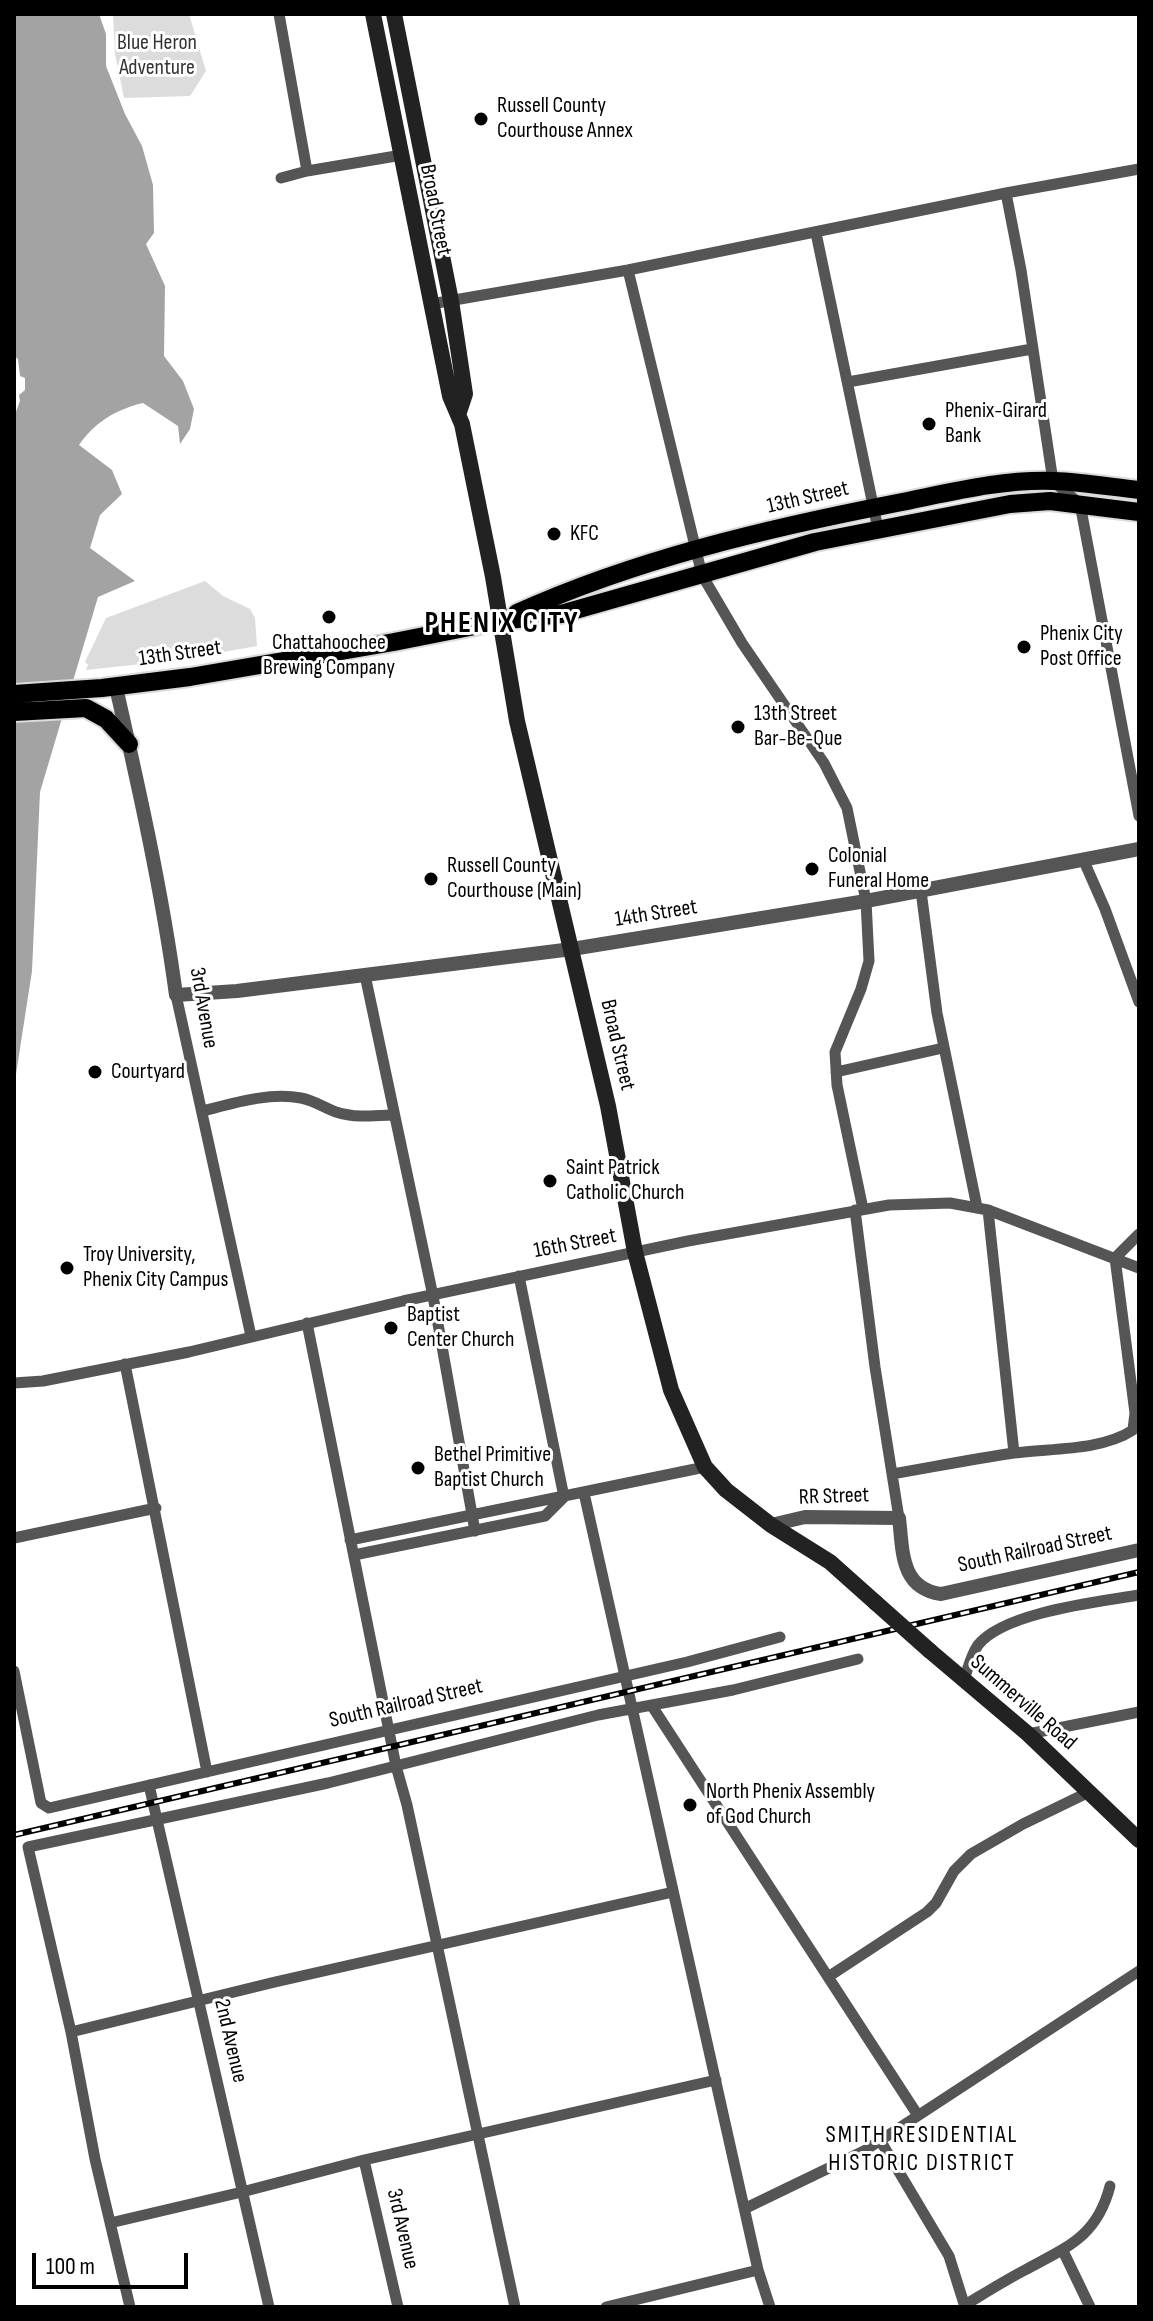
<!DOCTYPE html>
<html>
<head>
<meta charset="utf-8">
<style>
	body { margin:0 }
	#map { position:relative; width:1153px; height:2321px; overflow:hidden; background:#fff; font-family:"Sofia Sans Condensed",sans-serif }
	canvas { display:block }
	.frame { position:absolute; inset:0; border:16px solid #000; pointer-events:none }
	.scale { position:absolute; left:32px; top:2253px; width:156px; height:36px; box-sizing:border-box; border:4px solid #000; border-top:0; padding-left:10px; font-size:24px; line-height:28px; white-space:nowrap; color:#000; -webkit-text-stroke:6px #fff; paint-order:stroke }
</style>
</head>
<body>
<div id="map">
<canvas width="1153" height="2321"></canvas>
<div class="frame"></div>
<div class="scale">100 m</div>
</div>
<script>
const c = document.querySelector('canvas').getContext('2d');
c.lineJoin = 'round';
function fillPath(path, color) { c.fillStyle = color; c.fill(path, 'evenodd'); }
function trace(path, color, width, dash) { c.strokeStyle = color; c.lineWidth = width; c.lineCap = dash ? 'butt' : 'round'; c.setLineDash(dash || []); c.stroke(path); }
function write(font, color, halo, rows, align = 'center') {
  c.font = font + ' "Sofia Sans Condensed",sans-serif'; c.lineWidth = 6; c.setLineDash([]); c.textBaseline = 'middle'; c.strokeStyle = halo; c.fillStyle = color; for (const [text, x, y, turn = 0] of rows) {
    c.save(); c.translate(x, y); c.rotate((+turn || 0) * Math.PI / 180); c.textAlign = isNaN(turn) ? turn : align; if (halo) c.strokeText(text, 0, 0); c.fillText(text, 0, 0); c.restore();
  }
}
fillPath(new Path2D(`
	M113,14H189L206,71L190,96L124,98L115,54Z
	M205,581L223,596L250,609L255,618L257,646L178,660L86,670L88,665L85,662L106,618Z`), '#dcdcdc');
fillPath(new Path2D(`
	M14,14H99L106,34V66L125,114L142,146L153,185L154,233L146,244L165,286L164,356L183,381L194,409L190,429L180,444L178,426L143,403C115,410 95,422 79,445L112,470L122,494L100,515L90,548L135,581L98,597L40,792L32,971L14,1087V417L20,401L19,395L25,390V378L20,376L18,359L14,356Z`), '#a3a3a3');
const primary = new Path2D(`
	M517,613C636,559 769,528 897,503C948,493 1001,479 1054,481C1082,482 1111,487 1139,490
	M14,694L102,688L190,677L394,642L500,621L561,614L815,542L1010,504L1050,501L1139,512
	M14,712L86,708L106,719L129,744`);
trace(primary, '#dbdbdb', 22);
trace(new Path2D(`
	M279,14L307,171
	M281,178L307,171L402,155
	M1006,193L1021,270L1053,481L1080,504L1139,816
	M816,233L878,529
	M628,270L702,575L742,643L824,763L847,808L866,901L869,961L861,989L835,1052L837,1085L863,1209
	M431,304L628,270L1006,193L1139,169
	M848,382L1032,349
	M1083,859L1105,909L1139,1002
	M921,891L937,1013L977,1207
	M365,975L433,1296L475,1531
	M176,995L251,1336
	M836,1072L943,1048
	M203,1111C234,1103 269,1092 301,1098C313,1100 325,1108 336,1112C354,1118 374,1116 392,1115
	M855,1210L875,1367L899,1518
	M988,1210L1014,1453
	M519,1276L564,1497
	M307,1323L396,1766L407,1805L515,2307
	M125,1364L207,1772
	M14,1383L43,1381L189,1352L403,1301L688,1241L889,1205L950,1203L988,1210L1139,1268
	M892,1474C933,1467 973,1459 1014,1453C1051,1448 1101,1451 1133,1430L1135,1413L1115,1258L1139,1234
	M584,1493L758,2270L770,2307
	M14,1538L156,1508
	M350,1540L705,1467
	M354,1555L545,1516L564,1497
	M14,1671L41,1803L49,1808L687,1662L780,1637
	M964,1680C968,1668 971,1655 978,1645C1004,1612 1098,1602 1139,1595
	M652,1706L917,2114
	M1028,1734L1139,1712
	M149,1785L269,2307
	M828,1977L927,1912L936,1903L954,1871L971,1854L1023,1824L1089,1792
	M71,2032L275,1982L673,1892
	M880,2140L949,2256L965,2307
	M364,2160L398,2307
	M746,2208L864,2151L1139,1971
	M110,2223L242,2192L364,2160L716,2080
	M1063,2251L1090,2307
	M965,2305C985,2293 1004,2281 1025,2270C1067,2247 1097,2237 1110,2186
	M130,2307L95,2159L71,2032L28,1847L328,1783L598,1715L733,1690L858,1659
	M606,2307L758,2270`), '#555', 11);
trace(new Path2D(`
	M116,687C139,789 162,891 176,995L237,991L572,949L866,901L1139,849
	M771,1525L805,1517L899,1518C903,1551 900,1588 941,1594L1139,1550`), '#555', 14);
trace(new Path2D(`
	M373,14L450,396L462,424L493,577L517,721L608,1106L635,1252L671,1390L705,1467L726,1490L771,1525L830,1562L876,1603
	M394,14L451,301L465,394L459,412
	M930,1651L1028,1734L1139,1840`), '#222', 16);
trace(primary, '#000', 18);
const rail = new Path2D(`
	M14,1835L1139,1572`);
trace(rail, '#000', 6);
trace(rail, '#fff', 3, [9]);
trace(new Path2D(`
	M876,1603L930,1651`), '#222', 16);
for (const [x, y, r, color] of [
	[481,119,8,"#000"],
	[929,424,8,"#000"],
	[554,534,8,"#000"],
	[329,617,8,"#000"],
	[1024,647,8,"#000"],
	[738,727,8,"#000"],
	[812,869,8,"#000"],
	[431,879,8,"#000"],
	[95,1072,8,"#000"],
	[550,1181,8,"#000"],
	[67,1268,8,"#000"],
	[391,1328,8,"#000"],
	[418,1468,8,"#000"],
	[690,1805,8,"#000"]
]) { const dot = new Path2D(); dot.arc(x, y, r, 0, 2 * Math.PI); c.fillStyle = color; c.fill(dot); trace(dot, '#fff', 3); }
write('22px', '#333', '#fff', [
	["Blue Heron",157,43],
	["Adventure",157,68]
]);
write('22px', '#000', '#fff', [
	["Russell County",497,106],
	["Courthouse Annex",497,131],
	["Phenix-Girard",945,411],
	["Bank",945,436],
	["KFC",570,534],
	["Phenix City",1040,634],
	["Post Office",1040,659],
	["Chattahoochee",329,643,"center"],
	["Brewing Company",329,668,"center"],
	["13th Street",754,714],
	["Bar-Be-Que",754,739],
	["Colonial",828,856],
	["Funeral Home",828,881],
	["Russell County",447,866],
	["Courthouse (Main)",447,891],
	["Courtyard",111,1072],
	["Saint Patrick",566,1168],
	["Catholic Church",566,1193],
	["Troy University,",83,1255],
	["Phenix City Campus",83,1280],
	["Baptist",407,1315],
	["Center Church",407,1340],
	["Bethel Primitive",434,1455],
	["Baptist Church",434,1480],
	["North Phenix Assembly",706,1792],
	["of God Church",706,1817]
], 'left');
write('22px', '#000', '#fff', [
	["Broad Street",435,210,79],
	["13th Street",808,498,-13],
	["13th Street",180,654,-8],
	["14th Street",656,914,-9],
	["3rd Avenue",203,1008,80],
	["Broad Street",617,1045,77],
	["16th Street",575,1244,-11],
	["RR Street",834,1497,-2],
	["South Railroad Street",1035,1550,-12],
	["Summerville Road",1023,1703,41],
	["South Railroad Street",406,1704,-13],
	["2nd Avenue",230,2041,77],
	["3rd Avenue",402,2229,77]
]);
c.letterSpacing = '2px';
write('24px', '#000', '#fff', [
	["SMITH RESIDENTIAL",922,2136],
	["HISTORIC DISTRICT",922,2164]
]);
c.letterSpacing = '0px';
c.letterSpacing = '2px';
write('bold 30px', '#000', '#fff', [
	["PHENIX CITY",502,624]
]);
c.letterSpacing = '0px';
</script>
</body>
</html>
